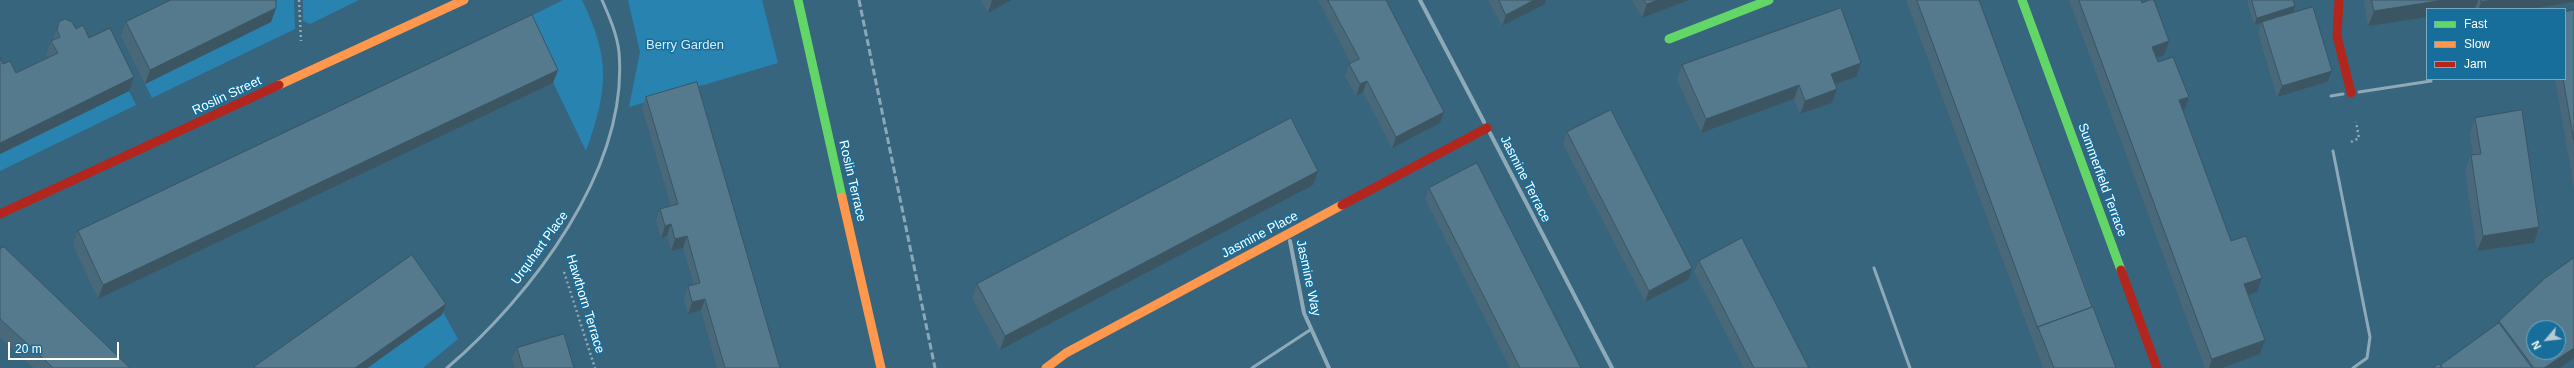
<!DOCTYPE html>
<html>
<head>
<meta charset="utf-8">
<style>
	body { margin:0 }
	#map { position:relative; width:2574px; height:368px; overflow:hidden; background:#36657d; font-family:Helvetica,sans-serif }
	canvas { display:block }
	.legend { position:absolute; left:2426px; top:8px; width:140px; height:72px; box-sizing:border-box; background:#186e9b; border:1px solid #74a8c3; margin:0; padding:5px 7px; list-style:none; font-size:12px; color:#fff }
	.legend li { display:flex; align-items:center; gap:8px; height:20px }
	.legend b { width:20px; border:1px solid #74a8c3 }
	.north { position:absolute; left:2526px; top:320px; width:40px; height:40px; box-sizing:border-box; background:#186e9b; border:1px solid #74a8c3; border-radius:50%; rotate:242deg; font-size:11px; font-weight:700; line-height:16px; text-align:center; color:#fff }
	.north::after { content:''; display:block; margin:auto; width:14px; height:18px; background:#b9c9d2; clip-path:polygon(50% 0,100% 100%,50% 72%,0 100%) }
	.scale { position:absolute; left:8px; top:342px; width:111px; height:18px; box-sizing:border-box; border:2px solid #fff; border-top:0; padding-left:5px; font-size:12px; line-height:14px; white-space:nowrap; color:#fff; -webkit-text-stroke:3px #186e9b; paint-order:stroke }
</style>
</head>
<body>
<div id="map">
<canvas width="2574" height="368"></canvas>
<ul class="legend">
<li><b style="height:5px;background:#63d668"></b>Fast</li>
<li><b style="height:5px;background:#ff974d"></b>Slow</li>
<li><b style="height:5px;background:#b3261e"></b>Jam</li>
</ul>
<div class="north">N</div>
<div class="scale">20 m</div>
</div>
<script>
const c = document.querySelector('canvas').getContext('2d');
c.lineJoin = 'round';
function fillPath(path, color) { c.fillStyle = color; c.fill(path, 'evenodd'); }
function trace(path, color, width, dash) { c.strokeStyle = color; c.lineWidth = width; c.lineCap = dash ? 'butt' : 'round'; c.setLineDash(dash || []); c.stroke(path); }
function write(font, color, halo, rows, align = 'center') {
  c.font = font + ' Helvetica,sans-serif'; c.lineWidth = 3; c.setLineDash([]); c.textBaseline = 'middle'; c.strokeStyle = halo; c.fillStyle = color; for (const [text, x, y, turn = 0] of rows) {
    c.save(); c.translate(x, y); c.rotate((+turn || 0) * Math.PI / 180); c.textAlign = isNaN(turn) ? turn : align; if (halo) c.strokeText(text, 0, 0); c.fillText(text, 0, 0); c.restore();
  }
}
fillPath(new Path2D(`
	M271,0H294L295,29L152,98L145,84L271,22Z
	M303,0H359L310,24L303,21Z
	M563,0H582C611,60 608,89 586,151L523,20Z
	M628,0H762L778,63L629,107L640,52Z
	M129,91L136,105L0,171V154Z
	M443,312L458,339L423,368H368Z`), '#2983b0');
trace(new Path2D(`
	M299,0L301,41
	M2351,142L2359,138L2356,122
	M564,272L595,368`), '#8ea9b8', 2.5, [2, 3]);
trace(new Path2D(`
	M2359,92L2431,81
	M2331,96L2343,94
	M2333,151L2370,337L2367,358L2353,368
	M1874,268L1910,368
	M447,368C531,296 629,169 619,52C617,34 609,16 602,0
	M1252,368L1310,330`), '#8ea9b8', 3);
trace(new Path2D(`
	M1420,0L1484,122
	M1490,133L1612,368
	M1290,241L1304,313L1329,368`), '#8ea9b8', 4);
trace(new Path2D(`
	M798,0L842,197
	M2022,0L2121,270
	M1669,39L1769,0`), '#63d668', 9);
trace(new Path2D(`
	M279,85L464,0
	M842,197L881,368
	M1046,368L1066,353L1342,205`), '#ff974d', 9);
trace(new Path2D(`
	M2339,0L2337,36L2351,93
	M1342,205L1487,128
	M0,214L279,85
	M2121,270L2157,368`), '#b3261e', 9);
trace(new Path2D(`
	M859,0L935,368`), '#8ca8b6', 3, [7, 3]);
fillPath(new Path2D(`
	M981,0H1012L988,13Z
	M1318,0H1386L1440,123L1392,148L1363,92L1356,96L1345,76L1349,64H1351Z
	M1488,0H1546L1545,4L1502,26Z
	M1632,0H1689L1642,18Z
	M1906,0H1979L2116,368H2043Z
	M2069,0H2141L2164,55L2156,57L2158,62L2189,97L2183,111L2231,241L2262,278L2257,292L2248,295L2265,340L2260,354L2222,368H2205Z
	M2247,0H2293V13L2327,82L2277,97L2258,33L2262,22L2254,25Z
	M2364,0H2574V2L2530,9H2427L2368,26Z
	M276,8L271,22L145,84L121,36L126,22Z
	M2574,10V188L2555,79H2565V12Z
	M59,22L76,29L89,38L134,77L129,91L0,154V57L3,64L16,73L48,57L46,55L51,41L53,40Z
	M1682,65L1856,77L1835,84L1837,89L1832,103L1800,114L1794,99L1701,133L1677,79Z
	M558,70L553,83L98,299L73,245L78,231Z
	M646,97L780,368H717L701,310L688,314L684,298L688,286L694,285L683,248L671,251L667,236L661,238L656,221L660,209L671,206L642,108Z
	M2475,118L2534,243L2477,251L2465,171L2471,155H2473L2470,133Z
	M1567,132L1688,280L1645,302L1563,144Z
	M1318,171L1313,185L1000,350L972,298L977,284Z
	M1429,188L1581,368H1510L1425,199Z
	M0,249L130,368H34L0,338Z
	M1699,261L1809,368H1744L1694,272Z
	M2499,321L2574,358L2560,368H2433L2441,365L2499,323Z
	M517,348L574,368H515L512,359Z`), '#49697a');
fillPath(new Path2D(`
	M992,0H1012L988,13Z
	M1534,0H1546L1545,4L1502,26L1506,15Z
	M1658,0H1689L1642,18L1647,4Z
	M2444,0H2478L2475,9H2427V17L2368,26L2374,11Z
	M2494,0H2574V2L2530,9H2479L2481,2Z
	M2295,6L2293,13L2254,25L2257,18Z
	M276,8L271,22L145,84L150,70Z
	M2169,41L2164,55L2147,61L2152,47Z
	M1861,63L1856,77L1826,87L1831,74Z
	M558,70L553,83L98,299L103,285Z
	M2332,71L2327,82L2277,97L2282,86Z
	M134,77L129,91L0,154V143Z
	M1367,81L1363,92L1356,96L1360,84Z
	M1799,85L1794,99L1701,133L1706,119Z
	M1837,89L1832,103L1800,114L1805,101Z
	M2189,97L2184,111L2174,114L2179,100Z
	M1444,112L1440,123L1392,148L1396,137Z
	M1318,171L1313,185L1000,350L1005,336Z
	M671,224L667,236L661,238L665,226Z
	M2539,227L2534,243L2477,251L2483,236Z
	M687,236L683,248L671,251L675,239Z
	M1692,268L1688,280L1645,302L1649,291Z
	M2262,278L2257,292L2239,298L2244,284Z
	M705,299L701,310L688,314L692,302Z
	M446,304L442,315L367,368H355Z
	M2265,340L2260,354L2222,368H2209L2212,359Z
	M2574,348V358L2560,368H2544Z`), '#3c5563');
const building = new Path2D(`
	M171,0H276V8L150,70L126,22Z
	M1328,0H1386L1444,112L1396,137L1367,81L1360,84L1349,64L1359,59Z
	M1499,0H1534L1506,15Z
	M1644,0H1658L1647,4Z
	M1917,0H1979L2092,307L2038,327L2039,328H2038Z
	M2079,0H2141L2142,3L2149,0H2154L2169,41L2152,47L2158,62L2173,57L2189,97L2179,100L2231,241L2246,236L2262,278L2244,284L2265,340L2212,359Z
	M2252,0H2293L2295,6L2257,18Z
	M2372,0H2444L2374,11Z
	M2481,0H2494L2481,2Z
	M2313,7L2332,71L2282,86L2262,22Z
	M1841,8L1861,63L1831,74L1837,89L1805,101L1799,85L1706,119L1682,65Z
	M2574,10V141L2563,79H2565V12Z
	M532,15L558,70L103,285L78,231Z
	M65,19L72,22L76,29L83,25L89,38L110,28L134,77L0,143V57L3,64L10,61L16,73L58,53L51,41L60,37L57,30L59,22Z
	M697,82L780,368H725L705,299L692,302L688,286L700,283L687,236L675,239L671,224L665,226L660,209L678,204L646,97Z
	M1611,110L1692,268L1649,291L1567,132Z
	M2522,110L2539,227L2483,236L2471,155L2481,154L2475,118Z
	M1291,118L1318,171L1005,336L977,284Z
	M1477,163L1581,368H1520L1429,188Z
	M1742,238L1809,368H1754L1699,261Z
	M4,247L130,368H53L44,359L0,319V249Z
	M412,255L446,304L355,368H255L254,367Z
	M2574,258V348L2544,368H2534L2499,321L2544,279ZM2534,328H2558V352H2534Z
	M2093,307L2116,368H2054L2038,327Z
	M2499,323L2532,368H2442L2441,365Z
	M564,334L574,368H523L517,348Z
	M2439,364L2442,368H2433Z`);
fillPath(building, '#557a8e');
trace(building, '#3c5563', 1);
write('13px', '#d6f0fc', '#186e9b', [
	["Berry Garden",685,45]
]);
write('13px', '#fff', '#186e9b', [
	["Roslin Street",227,96,-25],
	["Jasmine Terrace",1525,179,63],
	["Summerfield Terrace",2102,180,70],
	["Roslin Terrace",852,181,77],
	["Jasmine Place",1260,235,-28],
	["Urquhart Place",540,248,-54],
	["Jasmine Way",1308,278,78],
	["Hawthorn Terrace",585,304,73]
]);
</script>
</body>
</html>
